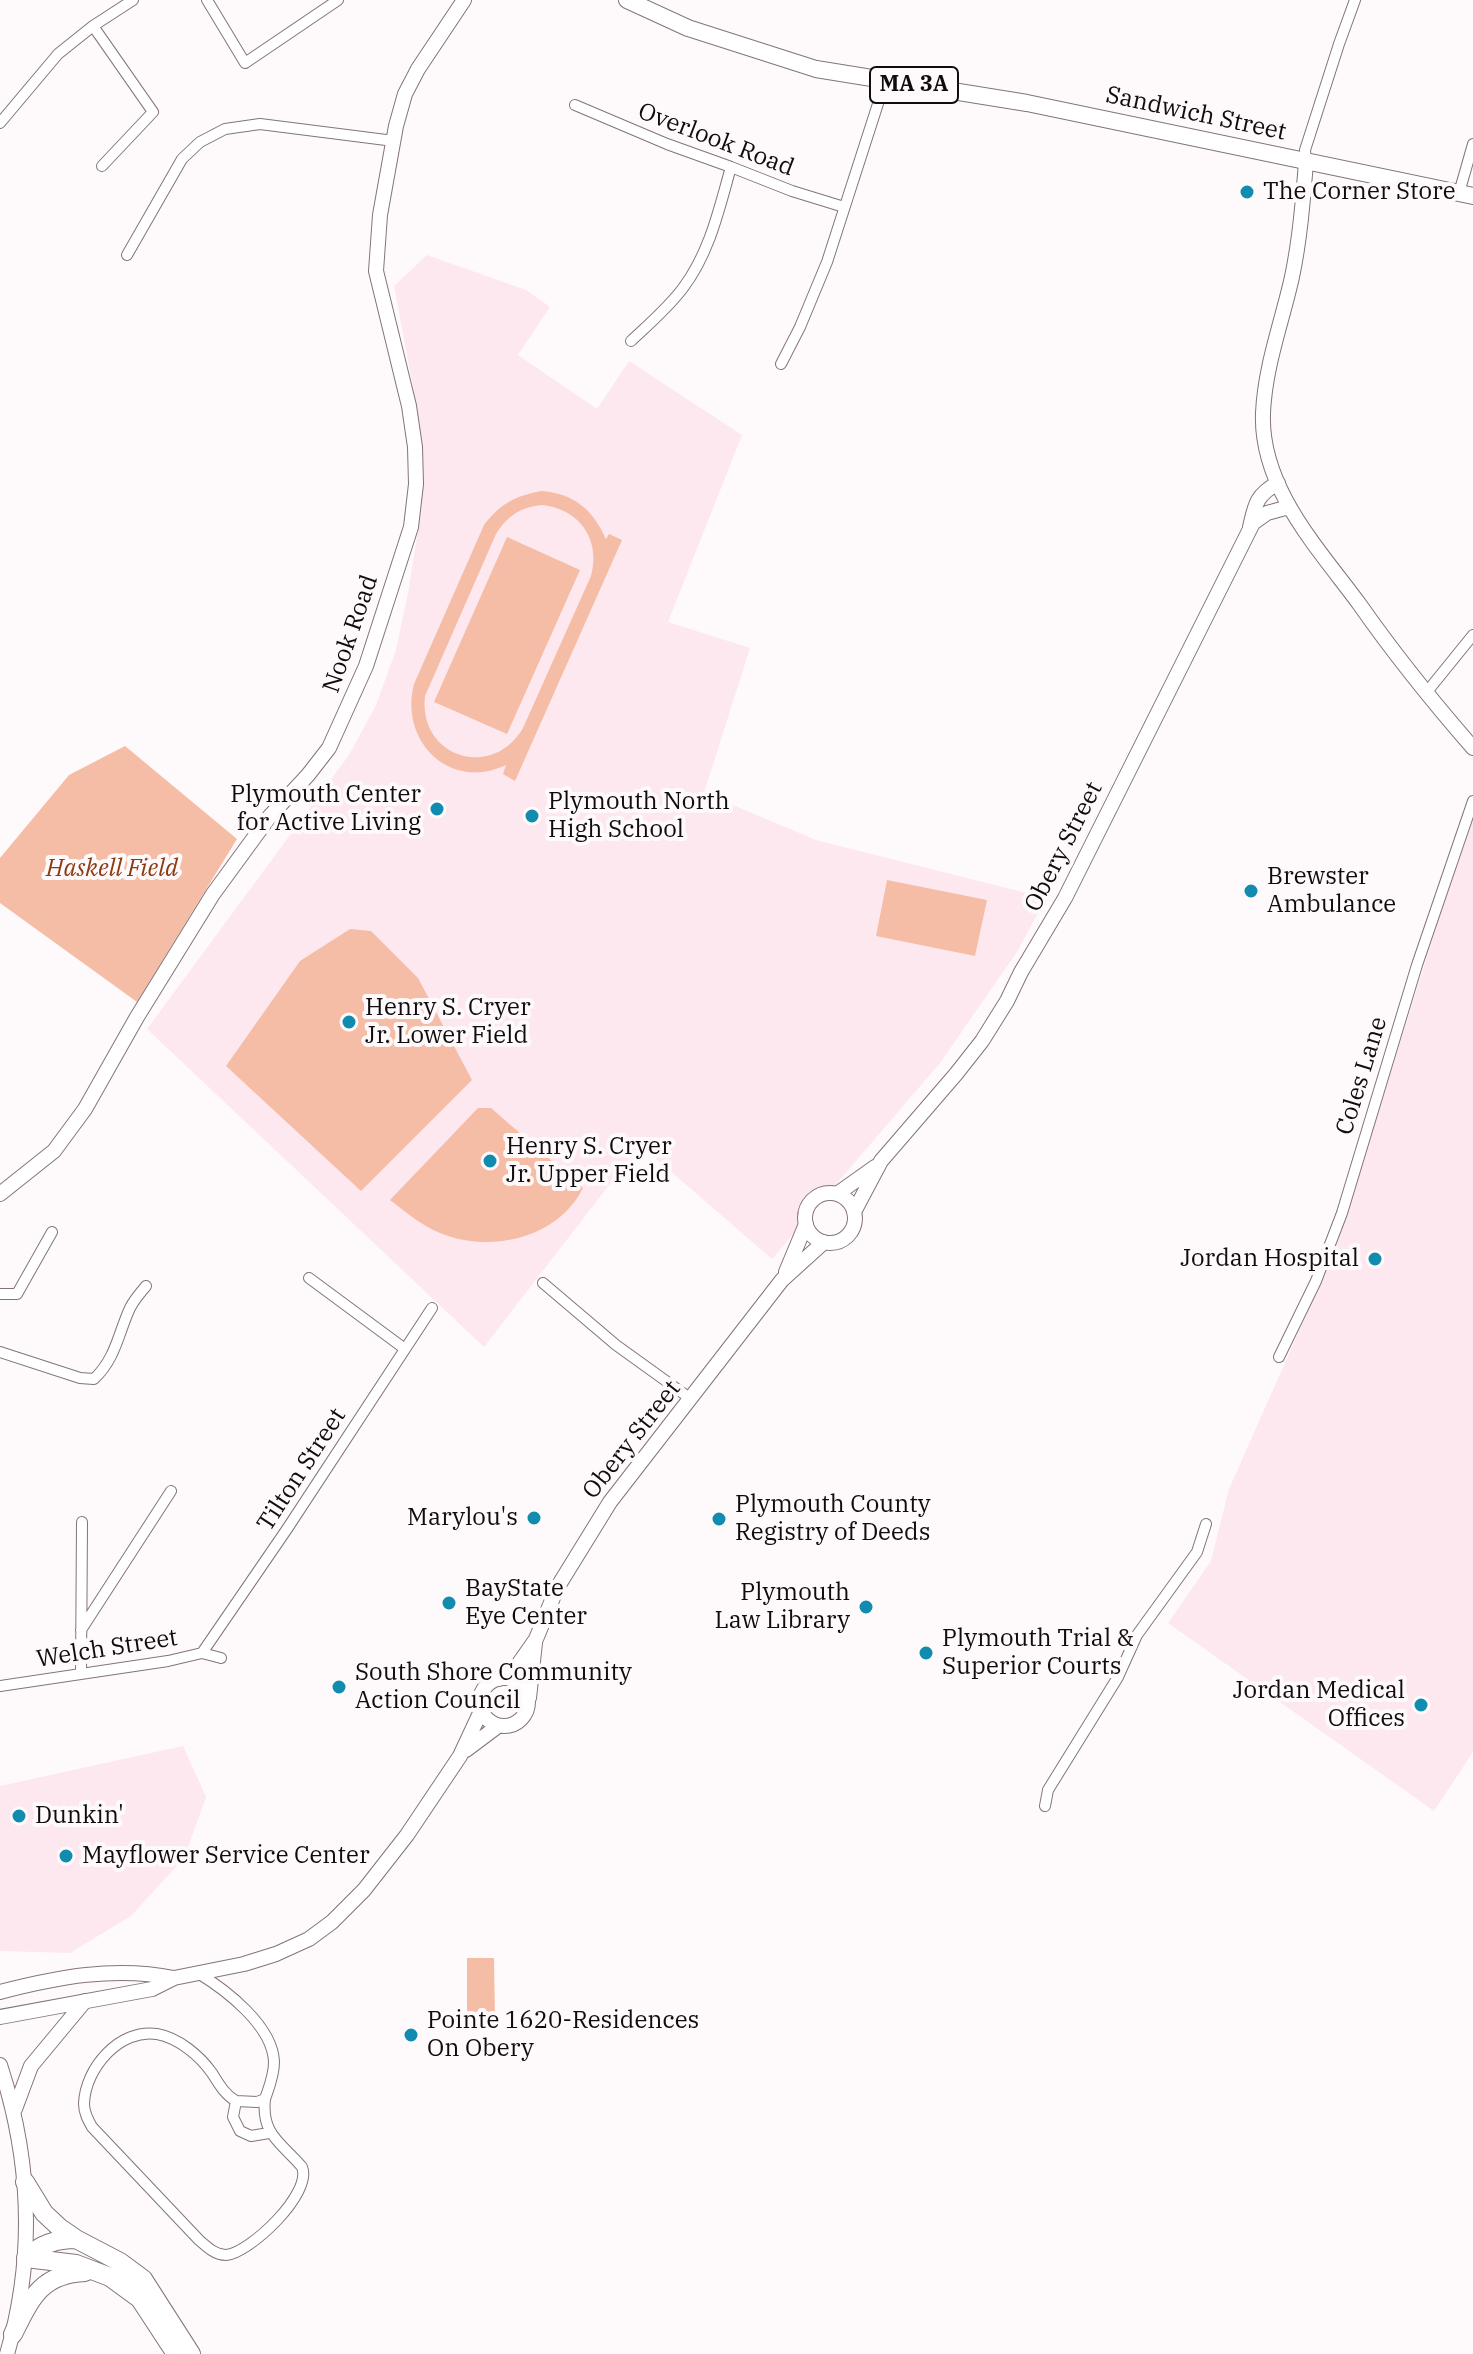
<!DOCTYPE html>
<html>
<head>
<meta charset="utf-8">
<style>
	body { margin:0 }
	canvas { display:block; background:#fefafb }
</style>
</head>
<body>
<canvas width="1473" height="2354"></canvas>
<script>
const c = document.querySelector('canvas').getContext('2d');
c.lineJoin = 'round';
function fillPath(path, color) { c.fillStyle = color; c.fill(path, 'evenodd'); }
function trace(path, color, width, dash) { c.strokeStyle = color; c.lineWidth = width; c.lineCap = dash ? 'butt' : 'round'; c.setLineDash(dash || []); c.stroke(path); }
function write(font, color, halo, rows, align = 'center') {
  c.font = font + ' "IBM Plex Serif",serif'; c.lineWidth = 8; c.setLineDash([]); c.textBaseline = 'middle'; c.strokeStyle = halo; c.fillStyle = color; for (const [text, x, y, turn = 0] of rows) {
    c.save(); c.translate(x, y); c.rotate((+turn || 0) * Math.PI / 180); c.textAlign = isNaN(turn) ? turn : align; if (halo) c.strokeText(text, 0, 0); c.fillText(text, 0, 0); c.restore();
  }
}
fillPath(new Path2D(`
	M427,255L526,290L550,307L518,355L597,409L629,361L742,435L668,622L750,648L704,793L816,840L1046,898L1017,952L940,1063L772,1259L640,1145L484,1347L147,1029L349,755L376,705L396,650L409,588L422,503L423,463L420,425L394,286Z
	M1473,810V1752L1434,1811L1168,1623L1211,1561L1229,1489L1335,1250Z
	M183,1746L206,1797L184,1858L131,1916L70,1953L0,1951V1786Z`), '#fde8f0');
fillPath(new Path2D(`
	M541,491C574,493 593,510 606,539L609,534L622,540L515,781L503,774L506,765C450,792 399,741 414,684L484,525C500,504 515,496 541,491ZM542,505C580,509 601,540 591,576L523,728C492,781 418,757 425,696L496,534C507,516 521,507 542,505Z
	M507,537L580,570L507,734L434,702Z
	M125,746L237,839L137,1002L0,903V858L69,775Z
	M887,880L987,900L975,956L876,936Z
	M350,929L371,931L418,978L472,1080L361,1191L226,1066L300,961Z
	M478,1108H491L583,1188C559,1236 497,1252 448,1236C426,1229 408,1214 390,1200Z
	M467,1958H494L495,2018H467Z`), '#f6bda6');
const street = new Path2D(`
	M207,0L245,63L338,0
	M93,26L153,112L102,166
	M575,105L667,144L731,167L792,191L844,207
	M0,123L58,54L93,26L133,0
	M1306,162L1305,150L1339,44L1355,0
	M1459,193L1473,144
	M127,255L182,159L200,142L225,129L260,124L394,141
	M631,341C649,324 668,308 683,288C710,252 719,209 731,167
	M781,364L800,327L827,262L885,82
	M1426,693L1473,635
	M309,1278L405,1349
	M543,1283L616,1345L691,1399
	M0,1294H17L52,1232
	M0,1352L80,1378L94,1379C116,1358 118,1334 130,1308C134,1300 140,1293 146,1286
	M1279,1357L1316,1281L1342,1213L1417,965L1473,801
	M81,1630L171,1491
	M202,1653L287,1529L432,1308
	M81,1674L82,1522
	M0,1686L168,1661L202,1653L221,1658
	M1045,1806L1048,1790L1118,1677L1137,1635L1197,1552L1206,1524
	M198,1973C226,1990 273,2026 274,2062C274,2076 269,2087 265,2099
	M236,2101L257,2102L265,2099C261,2135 282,2143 302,2167C313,2193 250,2253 226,2255C215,2255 207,2247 199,2240L92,2127C88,2120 84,2113 84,2104C85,2068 120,2028 157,2034C179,2038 200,2056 212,2073C219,2084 225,2095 236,2101L233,2117L240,2131L251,2136L269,2133`);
const secondary = new Path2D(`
	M1306,162C1303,200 1300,239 1292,277C1282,322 1265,366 1263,413C1260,488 1319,549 1360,605C1395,655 1433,702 1473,748
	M1250,527C1255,505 1256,495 1278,483
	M805 1218a25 25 0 1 1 50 0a25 25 0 1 1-50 0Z
	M0,1194L54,1151L85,1109L137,1017L213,894L270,816L308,775L329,748L366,666L411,527L416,484L415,447L409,406L376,271L380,215L396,126L405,94L418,69L464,0
	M837,1194L875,1167
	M854,1212L881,1161L956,1074L982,1041L1007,1001L1021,972L1065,898L1253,523L1267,513L1289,507
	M786,1272L806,1224
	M480 1702a24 24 0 1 1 48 0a24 24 0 1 1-48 0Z
	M499,1679L515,1669L536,1639L557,1588L610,1502L782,1280L824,1242
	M529,1698L535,1643
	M466,1750L498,1726
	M0,1992C57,1977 115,1966 174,1978
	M0,2017L152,1989L174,1978L244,1964L276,1954L309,1939L332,1922L364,1890L407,1835L460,1756L481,1711
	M0,2065C31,2160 35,2258 7,2354
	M15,2109L31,2066L85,2001`);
const primary = new Path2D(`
	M627,0L688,28L816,69L1027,103L1473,196`);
const highway = new Path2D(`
	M25,2182L44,2213L60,2228L76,2239L120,2262L143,2279L191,2354
	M26,2258L76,2264L110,2277L140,2299L176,2354
	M26,2258C41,2244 56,2239 76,2239
	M13,2334C31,2298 41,2274 85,2272`);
trace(street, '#83747a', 12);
trace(secondary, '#83747a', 16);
trace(primary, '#83747a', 18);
trace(highway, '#83747a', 20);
trace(street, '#fff', 10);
trace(secondary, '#fff', 14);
trace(primary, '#fff', 16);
trace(highway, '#fff', 18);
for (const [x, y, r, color] of [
	[1247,192,8,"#118cae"],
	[437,809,8,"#118cae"],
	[532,816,8,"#118cae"],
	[1251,891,8,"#118cae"],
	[349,1022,8,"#118cae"],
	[490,1161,8,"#118cae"],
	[1375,1259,8,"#118cae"],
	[534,1518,8,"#118cae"],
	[719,1519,8,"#118cae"],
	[449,1603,8,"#118cae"],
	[866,1607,8,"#118cae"],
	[926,1653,8,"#118cae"],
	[339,1687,8,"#118cae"],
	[1421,1705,8,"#118cae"],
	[19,1816,8,"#118cae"],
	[66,1856,8,"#118cae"],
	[411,2035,8,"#118cae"]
]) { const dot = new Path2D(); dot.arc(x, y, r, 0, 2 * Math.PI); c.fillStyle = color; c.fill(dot); trace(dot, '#fefafb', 3); }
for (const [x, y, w] of [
	[914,85,88]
]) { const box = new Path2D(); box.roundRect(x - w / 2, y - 18, w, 36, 6); c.fillStyle = '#fefafb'; c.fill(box); trace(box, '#100b0d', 2); }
write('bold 22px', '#100b0d', null, [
	["MA 3A",914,85]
]);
write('24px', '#100b0d', '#fefafb', [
	["Sandwich Street",1196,114,12],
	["Overlook Road",716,140,21],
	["Nook Road",351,634,-71],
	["Obery Street",1064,847,-63],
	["Coles Lane",1362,1076,-73],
	["Obery Street",632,1440,-52],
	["Tilton Street",302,1470,-57],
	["Welch Street",107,1649,-9]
]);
write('24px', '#100b0d', '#fefafb', [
	["The Corner Store",1263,192],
	["Plymouth Center",421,795,"right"],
	["for Active Living",421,823,"right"],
	["Plymouth North",548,802],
	["High School",548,830],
	["Brewster",1267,877],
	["Ambulance",1267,905],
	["Henry S. Cryer",365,1008],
	["Jr. Lower Field",365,1036],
	["Henry S. Cryer",506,1147],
	["Jr. Upper Field",506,1175],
	["Jordan Hospital",1359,1259,"right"],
	["Plymouth County",735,1505],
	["Registry of Deeds",735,1533],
	["Marylou's",518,1518,"right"],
	["BayState",465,1589],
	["Eye Center",465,1617],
	["Plymouth",850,1593,"right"],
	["Law Library",850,1621,"right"],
	["Plymouth Trial &",942,1639],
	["Superior Courts",942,1667],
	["South Shore Community",355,1673],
	["Action Council",355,1701],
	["Jordan Medical",1405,1691,"right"],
	["Offices",1405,1719,"right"],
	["Dunkin'",35,1816],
	["Mayflower Service Center",82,1856],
	["Pointe 1620-Residences",427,2021],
	["On Obery",427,2049]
], 'left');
write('italic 24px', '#8b3a11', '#fefafb', [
	["Haskell Field",112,869]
]);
</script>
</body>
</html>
